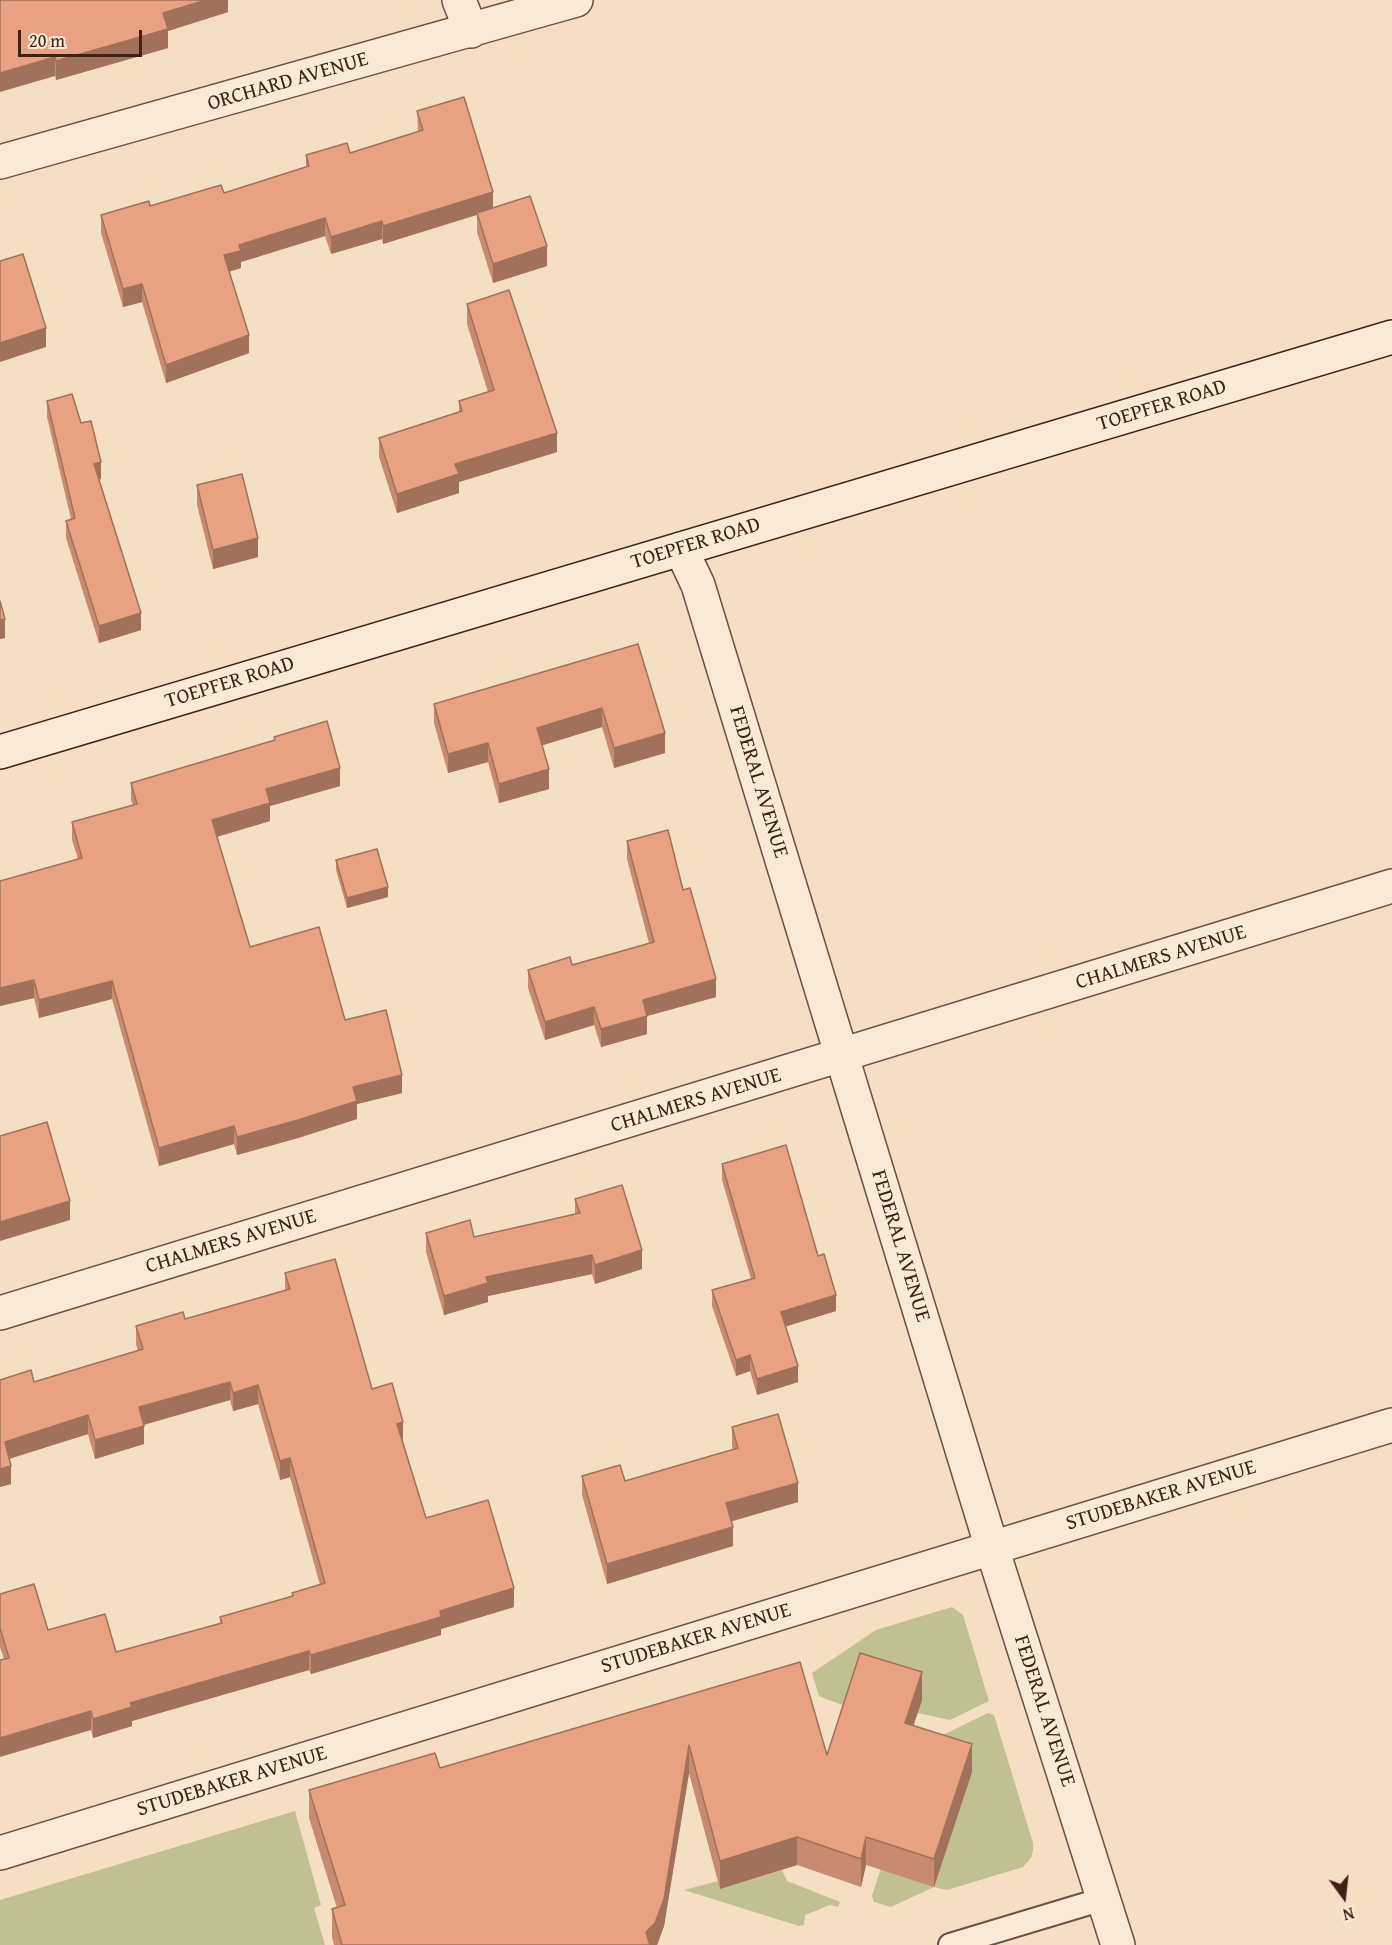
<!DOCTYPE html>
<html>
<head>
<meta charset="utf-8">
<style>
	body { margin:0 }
	#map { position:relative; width:1392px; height:1945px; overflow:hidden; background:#f4dfc2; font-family:"Gentium Book Plus",serif }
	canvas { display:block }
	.north { position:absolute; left:1314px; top:1867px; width:60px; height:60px; -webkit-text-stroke:4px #f8ead7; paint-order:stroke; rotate:165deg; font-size:16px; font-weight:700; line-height:24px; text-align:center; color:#402112 }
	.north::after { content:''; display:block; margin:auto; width:21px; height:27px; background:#402112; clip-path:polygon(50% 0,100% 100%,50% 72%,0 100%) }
	.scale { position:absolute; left:18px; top:30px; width:124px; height:27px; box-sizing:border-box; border:3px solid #402112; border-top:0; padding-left:8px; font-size:18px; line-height:21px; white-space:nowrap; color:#402112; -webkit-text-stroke:4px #f8ead7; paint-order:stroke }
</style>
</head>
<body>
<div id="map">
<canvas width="1392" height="1945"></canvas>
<div class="north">N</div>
<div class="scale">20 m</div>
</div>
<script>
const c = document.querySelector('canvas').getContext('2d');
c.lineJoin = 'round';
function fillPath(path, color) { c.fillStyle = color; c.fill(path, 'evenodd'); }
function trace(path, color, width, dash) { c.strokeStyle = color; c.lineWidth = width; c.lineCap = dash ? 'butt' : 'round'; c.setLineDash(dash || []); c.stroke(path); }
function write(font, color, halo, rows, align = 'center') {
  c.font = font + ' "Gentium Book Plus",serif'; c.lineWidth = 5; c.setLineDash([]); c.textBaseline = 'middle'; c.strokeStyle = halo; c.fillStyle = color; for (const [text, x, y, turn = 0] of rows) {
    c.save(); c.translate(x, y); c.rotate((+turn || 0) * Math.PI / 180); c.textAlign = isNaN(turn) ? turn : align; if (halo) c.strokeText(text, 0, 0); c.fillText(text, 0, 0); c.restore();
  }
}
fillPath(new Path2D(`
	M952,1607L963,1615L989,1701L950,1720L918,1713L847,1721L842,1705L819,1696L812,1673L876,1630Z
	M988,1713L994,1715L1033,1843C1034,1854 1031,1859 1023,1867L947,1890L934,1887L891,1907L874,1902L872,1896L920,1746Z
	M295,1811L321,1905L314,1908L325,1945H0V1900Z
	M782,1870L787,1881L840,1902L838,1907L830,1905L805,1915L804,1925L799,1926L684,1890L718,1881L720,1889Z`), '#c0c090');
const lane = new Path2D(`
	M950,1945L1103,1899`);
const street = new Path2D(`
	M459,0L471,31
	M0,162L576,0
	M681,549L698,585L992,1548L1118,1945
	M0,1313L1392,886
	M0,1853L1392,1425`);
const secondary = new Path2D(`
	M0,752L1392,337`);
trace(lane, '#6d503e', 26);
trace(street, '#6d503e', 36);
trace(secondary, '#402112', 36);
trace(lane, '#f8ead7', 22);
trace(street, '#f8ead7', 33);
trace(secondary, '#f8ead7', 33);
fillPath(new Path2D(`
	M0,0H228V12L168,31V48L56,80L55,76Z
	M417,111L493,208L547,266L493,283L477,232V214L383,244L382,239L331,254L325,236L241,262V268L229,272L249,353L166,383L142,302L123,307L101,233V215L224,193L306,168V155L350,153L418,131Z
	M467,304L557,452L459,482V493L397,513L379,457V438L459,412V401L488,392L467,324Z
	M47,401L81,423L101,479L99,480L141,630L99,643L66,538V521L71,519L47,417Z
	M197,485L258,557L213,569L197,505Z
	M638,644L665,753L614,768L602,727L542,745L549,789L499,803L488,762L448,773L434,723V704Z
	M274,737L340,786L270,806V821L217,837L250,947L345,1020L402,1093L357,1104V1119L298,1138L237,1155L234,1144L159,1166L112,999L39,1018L34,998L0,1006V881L78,859L72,840V822L133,805L131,800V783L274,741Z
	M627,841L683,890L716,997L647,1016V1034L601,1047L594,1025L545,1040L528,988V970L572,965L649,943L627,859Z
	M336,860L388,897L347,908L336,870Z
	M722,1164L818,1256L836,1311L785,1326L798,1382L757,1395L750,1371L736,1376L712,1306V1290L751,1279L722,1180Z
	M575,1199L642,1269L595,1284L592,1274L488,1296V1302L444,1315L426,1252V1233L474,1237L575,1214Z
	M285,1273L372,1389L403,1441L426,1518L514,1607L441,1629V1635L311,1674L309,1670L132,1721V1726L93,1738L91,1730L4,1659L0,1647V1594L48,1630L116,1652L220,1623V1617L292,1596V1593L320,1585L290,1477L280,1480L258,1404L233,1411L230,1400L144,1425V1444L95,1459L88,1434L9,1459L11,1484L0,1487V1380L34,1382L138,1351L136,1344V1326L185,1319L285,1290Z
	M732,1427L798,1502L731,1521L733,1546L607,1584L582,1495V1476L625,1481L733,1450L732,1446Z
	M800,1662L827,1755L922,1700L913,1726L972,1772L934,1887L866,1865L861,1887L797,1865L720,1889L689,1773L664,1926L657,1945H334L332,1937V1909L337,1908L309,1818V1790L440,1768Z`), '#c88b6f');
fillPath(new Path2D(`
	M206,0H228V12L168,31V48L56,80V61L163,13Z
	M55,57V76L0,92V73Z
	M493,192V210L383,244V226Z
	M325,218V236L241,262V268L224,273V255L239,245Z
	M382,221V239L331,254V237Z
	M547,246V266L493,283V264Z
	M142,284V302L123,307V289Z
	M46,328V347L0,362V343Z
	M249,335V353L166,383V365Z
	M557,433V452L459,482V493L397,513V494L455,464Z
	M101,462V479L94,481V464Z
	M258,538V557L213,569V550Z
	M141,613V630L99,643V626Z
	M5,619V638L0,639V620Z
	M602,708V727L537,747V728Z
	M665,733V753L614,768V748Z
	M488,743V762L448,773V754Z
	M340,768V786L270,806V821L212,838V820L266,789Z
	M549,769V789L499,803V784Z
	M388,887V897L347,908V898Z
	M716,979V997L647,1016V1034L601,1047V1029L643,1000Z
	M34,980V998L0,1006V988Z
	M112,981V999L39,1018V1000Z
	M594,1007V1025L545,1040V1022Z
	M402,1075V1093L357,1104V1119L298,1138L237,1155V1137L353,1087Z
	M234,1126V1144L159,1166V1148Z
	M70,1201V1220L0,1241V1222Z
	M642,1250V1269L595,1284V1265Z
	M592,1255V1274L488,1296V1302L444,1315V1296L486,1277Z
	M836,1295V1311L781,1328V1312Z
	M750,1355V1371L736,1376V1360Z
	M798,1366V1382L757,1395V1379Z
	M230,1382V1400L139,1426V1407Z
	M258,1385V1404L233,1411V1393Z
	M88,1415V1434L5,1460V1442Z
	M403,1422V1441L397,1443V1424Z
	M144,1426V1444L95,1459V1440Z
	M290,1458V1477L280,1480V1461Z
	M11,1466V1484L0,1487V1469Z
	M798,1483V1502L726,1523V1503Z
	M733,1527V1546L607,1584V1564Z
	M514,1588V1607L441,1629V1635L311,1674V1655L440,1611Z
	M309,1651V1670L132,1721V1726L93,1738V1719L130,1703Z
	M922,1672V1700L905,1751V1723Z
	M91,1711V1730L0,1757V1738Z
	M972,1744V1772L934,1887V1859Z
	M689,1745V1773L664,1926L657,1945H646V1932Z
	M797,1837V1865L720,1889V1861Z
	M866,1837V1865L861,1887V1859Z`), '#a2715a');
const building = new Path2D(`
	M0,0H206L163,13L168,29L56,61L55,57L0,73Z
	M464,97L493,192L383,226L382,221L331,237L325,218L239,245L241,251L224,255L249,335L166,365L142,284L123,289L101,215L149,201L150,206L221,185L224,193L309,166L306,155L347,143L350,153L423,130L417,111Z
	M530,196L547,246L493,264L477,213Z
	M23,254L46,328L0,343V261Z
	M509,290L557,433L455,464L459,474L397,494L379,438L462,411L459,401L494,390L467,304Z
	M72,394L81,423L91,421L101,462L94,464L141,613L99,626L66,521L75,518L47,401Z
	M242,474L258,538L213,550L197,485Z
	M0,601L5,619L0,620Z
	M638,644L665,733L614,748L602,708L537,728L549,769L499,784L488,743L448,754L434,704Z
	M327,721L340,768L266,789L270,803L212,820L250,947L319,927L345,1020L386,1010L402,1075L353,1087L357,1101L298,1120L237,1137L234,1126L159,1148L112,981L39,1000L34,980L0,988V881L82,858L72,822L137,804L131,783L275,740L274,737Z
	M668,830L683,890L690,888L716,979L643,1000L647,1016L601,1029L594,1007L545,1022L528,970L570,957L572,965L654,942L627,841Z
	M377,849L388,887L347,898L336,860Z
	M47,1122L70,1201L0,1222V1136Z
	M786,1145L818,1256L824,1254L836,1295L781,1312L798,1366L757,1379L750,1355L736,1360L712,1290L755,1278L722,1164Z
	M622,1185L642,1250L595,1265L592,1255L486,1277L488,1283L444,1296L426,1233L470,1220L474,1237L580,1213L575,1199Z
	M335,1259L372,1389L392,1383L403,1422L397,1424L426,1518L488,1500L514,1588L440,1611L441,1617L311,1655L309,1651L130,1703L132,1707L93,1719L91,1711L0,1738V1660L9,1658L0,1628V1594L34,1584L48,1630L105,1614L116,1652L222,1623L220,1617L293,1596L292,1593L325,1583L290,1458L280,1461L258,1385L233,1393L230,1382L139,1407L144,1426L95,1440L88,1415L5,1442L11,1466L0,1469V1380L31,1370L34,1382L143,1349L136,1326L183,1312L185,1319L290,1289L285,1273Z
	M778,1414L798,1483L726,1503L733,1527L607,1564L582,1476L620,1465L625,1481L738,1448L732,1427Z
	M860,1653L922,1672L905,1723L972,1744L934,1859L866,1837L861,1859L797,1837L720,1861L689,1745L664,1899L655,1923L646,1932L650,1945H342L332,1909L345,1905L309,1790L435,1753L440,1768L800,1662L827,1755Z`);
fillPath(building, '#e8a281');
trace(building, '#a2715a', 1.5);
write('21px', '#402112', '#f8ead7', [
	["ORCHARD AVENUE",288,82,-16],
	["TOEPFER ROAD",1162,406,-17],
	["TOEPFER ROAD",696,544,-17],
	["TOEPFER ROAD",230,683,-17],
	["FEDERAL AVENUE",758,782,73],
	["CHALMERS AVENUE",1161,958,-17],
	["CHALMERS AVENUE",696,1101,-17],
	["CHALMERS AVENUE",231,1242,-17],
	["FEDERAL AVENUE",900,1246,73],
	["STUDEBAKER AVENUE",1161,1496,-17],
	["STUDEBAKER AVENUE",696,1639,-17],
	["FEDERAL AVENUE",1044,1711,72],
	["STUDEBAKER AVENUE",232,1782,-17]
]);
</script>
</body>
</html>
